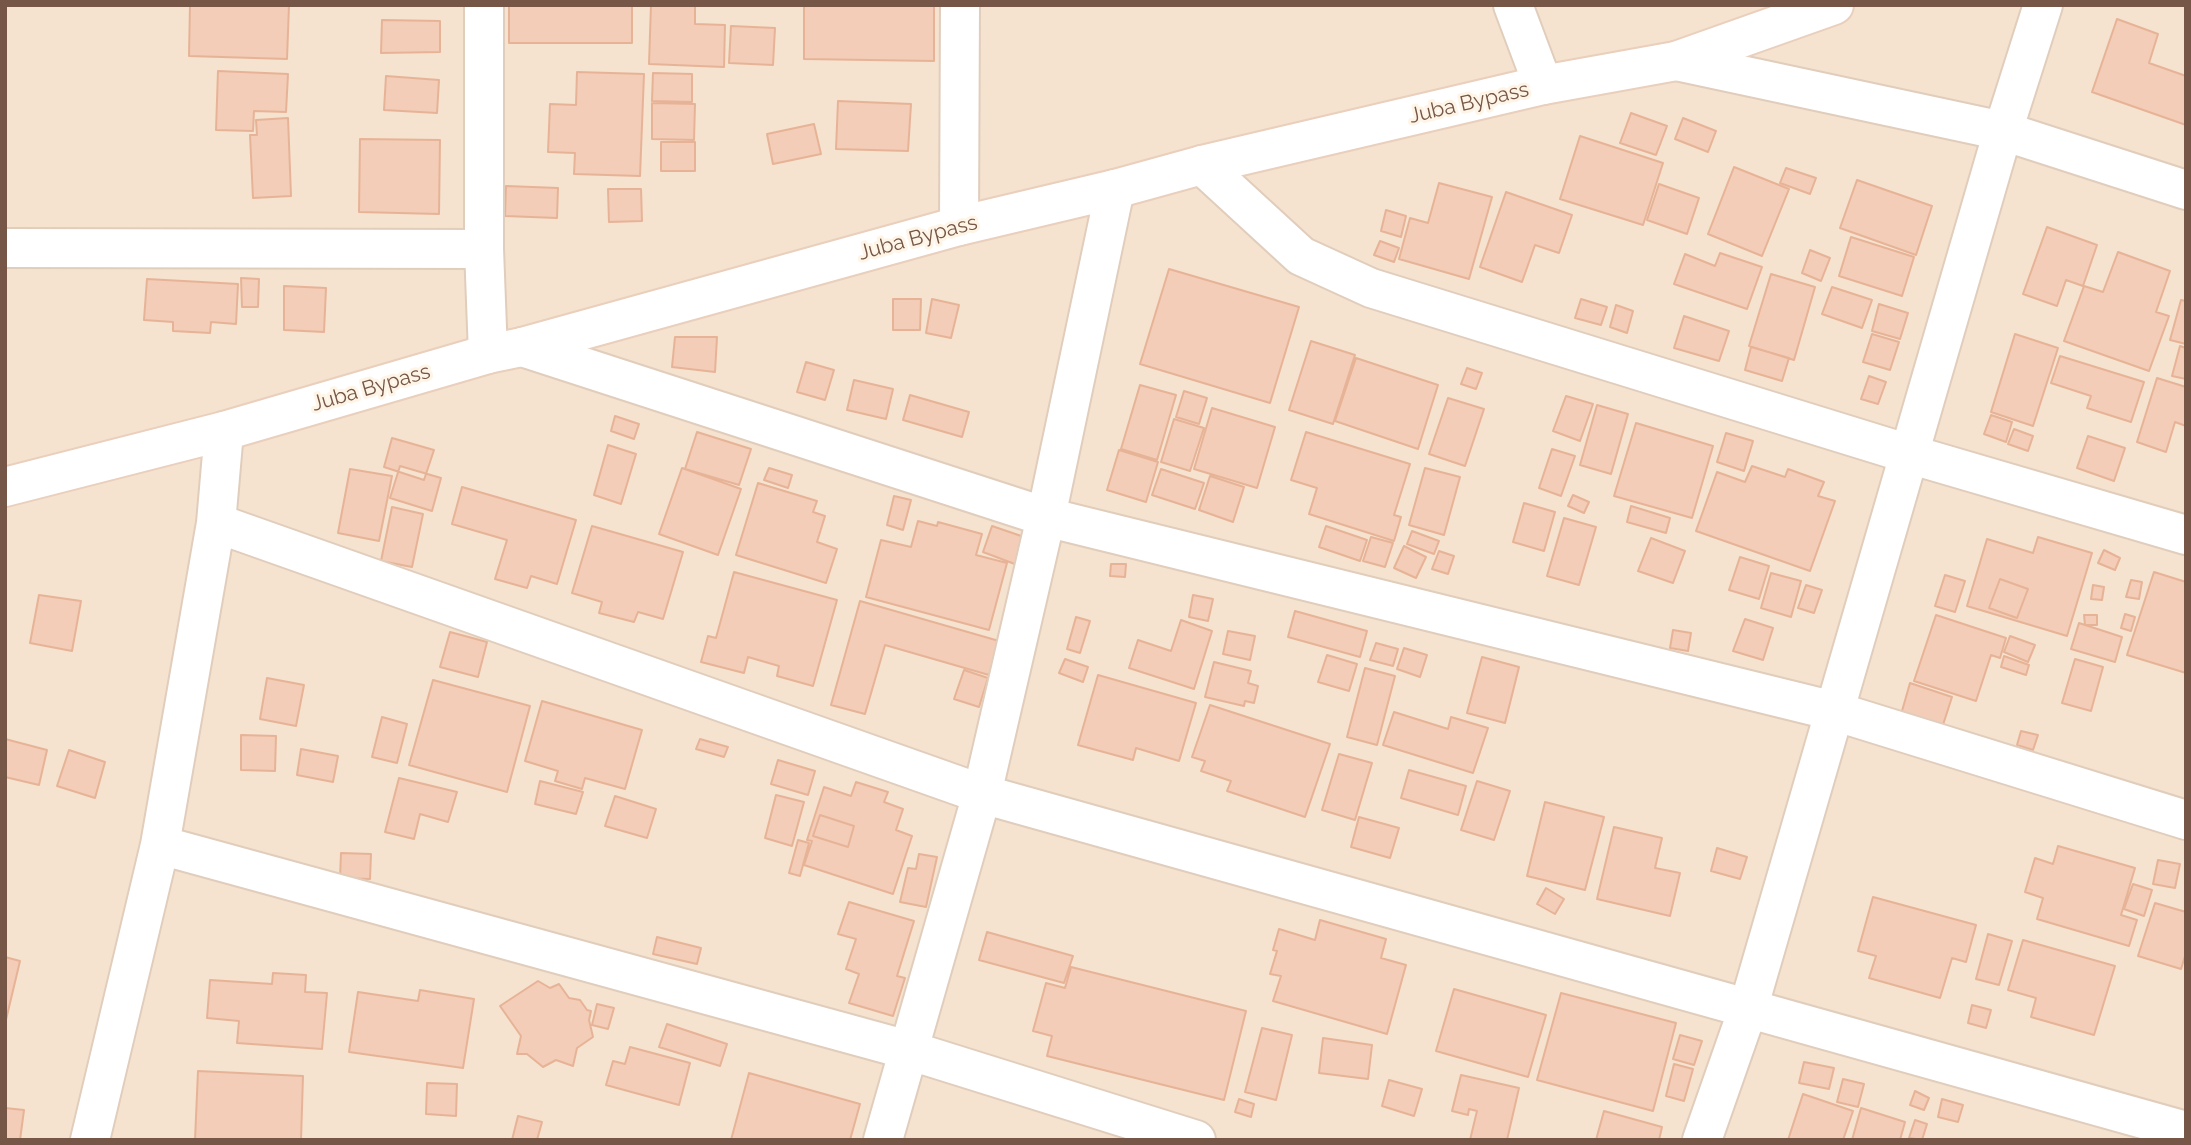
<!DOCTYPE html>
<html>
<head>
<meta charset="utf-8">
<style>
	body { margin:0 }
	#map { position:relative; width:2191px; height:1145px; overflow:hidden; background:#fdf1e0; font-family:Raleway,sans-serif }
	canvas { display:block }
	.frame { position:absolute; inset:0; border:7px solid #755647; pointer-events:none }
</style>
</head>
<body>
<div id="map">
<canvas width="2191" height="1145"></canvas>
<div class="frame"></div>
</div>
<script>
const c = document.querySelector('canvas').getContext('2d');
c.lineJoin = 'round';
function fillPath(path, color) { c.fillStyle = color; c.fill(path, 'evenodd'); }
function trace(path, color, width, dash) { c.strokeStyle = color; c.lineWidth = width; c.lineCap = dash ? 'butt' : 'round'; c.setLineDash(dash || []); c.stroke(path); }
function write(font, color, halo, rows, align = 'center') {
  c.font = font + ' Raleway,sans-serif'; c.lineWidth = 6; c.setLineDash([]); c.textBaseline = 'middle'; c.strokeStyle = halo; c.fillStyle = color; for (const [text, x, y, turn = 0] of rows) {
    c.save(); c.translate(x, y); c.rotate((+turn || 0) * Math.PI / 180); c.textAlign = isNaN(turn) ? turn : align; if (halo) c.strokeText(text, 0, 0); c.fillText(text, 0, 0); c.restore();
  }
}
fillPath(new Path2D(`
	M5,5H2186V1140H5Z`), '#f5e2cf');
const building = new Path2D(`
	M190,5H289L287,59L189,56Z
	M509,5H632V43H509Z
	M651,5H695V24L725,25L724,67L649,64Z
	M804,5H934V61L804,59Z
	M2117,19L2158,34L2149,63L2186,76V125L2092,92Z
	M382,20L440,21V52L381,53Z
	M731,26L775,28L773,65L729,63Z
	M218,71L288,74L286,112L254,111L253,131L216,130Z
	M577,72L644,74L640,176L574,174L575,153L548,152L550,104L576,105Z
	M653,73L692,74V102L652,101Z
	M386,76L439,80L437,113L384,110Z
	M838,101L911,104L908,151L836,149Z
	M652,103L695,104L694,140L652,139Z
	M1631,113L1667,126L1656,155L1620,143Z
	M288,118L291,196L253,198L250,135H257L256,120Z
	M1683,118L1716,131L1708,152L1675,139Z
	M814,124L821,154L773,164L767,134Z
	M1580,136L1663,163L1643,225L1560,199Z
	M360,139L440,140L439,214L359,212Z
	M661,142H695V171H661Z
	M1734,167L1789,189L1762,256L1708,234Z
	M1786,168L1816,178L1810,194L1780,183Z
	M1857,180L1932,206L1916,255L1840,228Z
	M1439,183L1492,197L1469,279L1399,259L1410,218L1428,223Z
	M1659,184L1699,198L1687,234L1647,220Z
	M506,186L558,188L557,218L505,216Z
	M608,189H641L642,221L609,222Z
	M1506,192L1572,215L1559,253L1535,245L1522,282L1480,267Z
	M1386,210L1406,216L1401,237L1381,231Z
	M2047,227L2097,245L2083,286L2066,280L2057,306L2023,294Z
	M1851,237L1914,257L1902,296L1839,276Z
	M1380,241L1399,248L1394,262L1374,255Z
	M1810,250L1830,258L1821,281L1802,273Z
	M2118,252L2170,271L2156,312L2169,316L2149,371L2064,341L2084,286L2103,292Z
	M1720,253L1762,267L1747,309L1674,284L1685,254L1715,266Z
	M1169,269L1299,307L1270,403L1140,364Z
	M1771,274L1815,287L1794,360L1749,346Z
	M241,278L259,279L258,307H242Z
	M147,279L238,284L236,324L211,322L210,333L173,331V322L144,320Z
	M284,286L326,288L324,332L284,330Z
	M1832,287L1872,300L1862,328L1822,314Z
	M893,299H921L920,330H893Z
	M932,299L959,305L951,338L926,333Z
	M1581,299L1607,307L1601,325L1575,318Z
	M2181,300L2186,301V344L2170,340Z
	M1879,304L1908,313L1900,339L1872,331Z
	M1616,305L1633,311L1627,333L1610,327Z
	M1684,316L1729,331L1719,361L1674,348Z
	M1872,334L1899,342L1890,370L1863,362Z
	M2015,334L2058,348L2033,426L1991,412Z
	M675,337H717L715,372L672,367Z
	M1311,341L1355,355L1333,424L1289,410Z
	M2180,346L2186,348V379L2172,376Z
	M1751,347L1789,358L1782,381L1745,370Z
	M2060,356L2144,382L2131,422L2087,408L2091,396L2051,383Z
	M1356,358L1438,385L1418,449L1335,421Z
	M806,362L834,370L825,400L797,392Z
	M1467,368L1482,373L1476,389L1461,384Z
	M1869,376L1886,382L1878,404L1861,399Z
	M2157,378L2186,387V426L2175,422L2166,452L2137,442Z
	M854,380L893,389L886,419L847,410Z
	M1140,385L1176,395L1157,460L1121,449Z
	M1184,391L1207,398L1199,424L1176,417Z
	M910,395L969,412L962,437L903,420Z
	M1566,396L1593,404L1580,441L1553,431Z
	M1448,398L1484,409L1465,466L1429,454Z
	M1597,405L1628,414L1611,474L1580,465Z
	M1212,408L1275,427L1257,488L1194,469Z
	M1991,415L2012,422L2006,442L1984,434Z
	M615,416L639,424L634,439L611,431Z
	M1174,419L1204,428L1190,471L1161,462Z
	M1636,423L1713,446L1692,518L1614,496Z
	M2014,429L2033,436L2028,451L2008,444Z
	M697,432L751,449L739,485L685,469Z
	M1306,432L1410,464L1394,515L1401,517L1394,541L1309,514L1317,488L1291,480Z
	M1726,433L1753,441L1744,471L1717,462Z
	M2088,436L2125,448L2114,481L2077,468Z
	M392,438L434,450L424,480L384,467Z
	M608,445L636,454L621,504L594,495Z
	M1552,449L1575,456L1561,496L1539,488Z
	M1119,450L1158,462L1146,502L1107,490Z
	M400,466L441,478L432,511L390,498Z
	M1752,466L1785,477L1788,469L1824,482L1818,496L1835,501L1810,571L1696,531L1717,472L1745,482Z
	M682,468L741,489L718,555L659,534Z
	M769,468L792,475L788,488L764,480Z
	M1425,468L1460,477L1444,535L1409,525Z
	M350,469L392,476L379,541L338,533Z
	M1161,469L1204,483L1195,509L1152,495Z
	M1210,476L1244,487L1233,522L1199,510Z
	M758,483L817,501L813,512L825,516L817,542L837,549L826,583L736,555Z
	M462,487L576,520L557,584L531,576L527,588L495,579L507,540L452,524Z
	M1573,495L1589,502L1584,513L1568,506Z
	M894,496L911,500L903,530L887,525Z
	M1524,503L1555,512L1544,551L1513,542Z
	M1631,506L1670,518L1666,533L1627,522Z
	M392,507L423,514L412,567L381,561Z
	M1564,518L1596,527L1579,585L1547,576Z
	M918,521L937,526L938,522L982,534L976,555L1007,563L989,630L866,597L881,540L911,547Z
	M592,526L683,552L663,619L638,612L634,622L599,613L602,602L572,593Z
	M992,526L1030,539L1020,566L983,552Z
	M1326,526L1367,540L1360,561L1319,547Z
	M1412,531L1439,541L1434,554L1407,544Z
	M1371,537L1393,543L1385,567L1363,561Z
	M2038,537L2092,553L2067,636L1967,606L1987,539L2033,553ZM2000,579L2028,589L2017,618L1989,608Z
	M1651,538L1685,551L1673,583L1638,571Z
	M1404,546L1426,557L1416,578L1394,568Z
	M2104,550L2120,558L2115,570L2098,563Z
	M1439,551L1454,556L1448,574L1432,569Z
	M1740,557L1769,566L1759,599L1729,590Z
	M1111,564H1126L1125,577L1110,576Z
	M734,572L837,600L813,686L777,676L779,666L748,657L744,673L701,662L708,636L716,638Z
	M2154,572L2186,582V673L2127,655Z
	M1771,573L1801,581L1791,617L1761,608Z
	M1945,575L1965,581L1955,612L1935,606Z
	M2000,579L2028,589L2017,618L1989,608Z
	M2131,580L2142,582L2139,599L2126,597Z
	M1806,585L1822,590L1814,613L1798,608Z
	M2093,585L2104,587L2102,600L2091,599Z
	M39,595L81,601L72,651L30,643Z
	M1193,595L1213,599L1208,621L1189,617Z
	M860,601L999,641L989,675L885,645L865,714L831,705Z
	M1295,611L1367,631L1360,657L1288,637Z
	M2125,614L2135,617L2131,631L2121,628Z
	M1936,615L2006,638L2000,658L1991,655L1976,701L1914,681Z
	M2084,615H2097V625H2085Z
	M1076,617L1090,621L1080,653L1067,649Z
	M1745,619L1773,628L1763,660L1733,651Z
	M1181,620L1212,631L1194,689L1129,668L1138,640L1171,651Z
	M2079,623L2122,637L2115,662L2071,649Z
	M1673,630L1691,633L1688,651L1670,648Z
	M1228,631L1255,636L1250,660L1223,654Z
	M450,632L487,642L478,677L440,667Z
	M2010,636L2035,645L2028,662L2004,652Z
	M1376,643L1398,649L1393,666L1370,660Z
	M1404,648L1427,655L1420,677L1397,669Z
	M1327,655L1357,664L1349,691L1318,682Z
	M2004,656L2029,665L2026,675L2001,667Z
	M1482,657L1519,667L1505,723L1467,713Z
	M1065,659L1088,667L1083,682L1059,673Z
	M2075,659L2103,667L2091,711L2062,703Z
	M1214,662L1251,671L1248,683L1258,686L1254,703L1245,701L1244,706L1205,697Z
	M1365,668L1395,676L1377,745L1347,737Z
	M964,670L988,678L979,707L954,699Z
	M1098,675L1196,703L1179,761L1136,748L1133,760L1078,745Z
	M267,678L304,685L296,726L260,719Z
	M433,680L530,706L507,792L409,765Z
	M1910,683L1952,697L1941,731L1900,718Z
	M542,701L642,730L625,789L585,778L582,789L555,781L558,771L525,761Z
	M1210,705L1330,744L1305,817L1227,791L1231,781L1201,771L1205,761L1192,757Z
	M1394,712L1448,729L1451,717L1488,728L1473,773L1383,745Z
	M382,717L407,724L397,763L372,757Z
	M2021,731L2038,735L2033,750L2017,745Z
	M241,735L276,736L275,771L241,770Z
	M5,739L47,750L39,785L5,777Z
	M700,739L728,747L724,757L696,749Z
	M301,749L338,756L333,782L297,775Z
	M69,750L105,762L95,798L57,786Z
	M1339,754L1372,763L1355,820L1322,810Z
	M778,760L815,771L808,795L771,784Z
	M1409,770L1466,786L1458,815L1401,798Z
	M399,778L457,792L448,822L420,814L414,839L385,832Z
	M540,781L583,792L576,814L535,804Z
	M1477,781L1510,791L1494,840L1461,830Z
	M856,782L888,792L884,802L903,809L896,830L912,836L893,894L804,865L812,841L807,840L824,787L851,796ZM820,815L854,826L848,847L813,836Z
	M776,795L804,802L792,846L765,838Z
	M615,796L656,809L647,838L605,826Z
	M1545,802L1604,817L1585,890L1527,876Z
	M820,815L854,826L848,847L813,836Z
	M1359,817L1399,828L1390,858L1351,847Z
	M1614,827L1662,838L1655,868L1680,873L1670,916L1597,899Z
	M798,840L809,843L800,876L789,873Z
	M2058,846L2135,868L2121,915L2137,920L2129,946L2037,919L2043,898L2025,892L2035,858L2053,864Z
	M1717,848L1747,857L1740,879L1711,871Z
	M341,853L371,854L370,879L340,878Z
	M919,854L937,857L926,907L900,902L908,868L916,869Z
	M2158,860L2180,864L2175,888L2153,884Z
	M2133,884L2152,890L2144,916L2124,909Z
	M1546,888L1564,899L1555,914L1537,904Z
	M1873,897L1976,925L1966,962L1952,958L1940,998L1869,978L1876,956L1858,951Z
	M849,902L914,921L897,976L905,978L893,1016L849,1003L859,974L846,969L856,939L838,934Z
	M2155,903L2186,912V953L2181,969L2138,956Z
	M1320,920L1386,939L1381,958L1406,965L1387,1034L1273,1001L1281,976L1270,974L1277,951L1273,950L1279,929L1315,940Z
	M987,932L1073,956L1064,983L979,960Z
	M1988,934L2012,941L1999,985L1976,979Z
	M657,937L701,948L697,964L653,954Z
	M2023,940L2115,966L2094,1035L2031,1017L2036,998L2008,990Z
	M5,957L20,961L5,1024Z
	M1071,967L1246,1011L1224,1100L1047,1056L1052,1036L1033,1031L1046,983L1065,988Z
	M273,973L306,975L305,992L327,993L322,1049L237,1043L239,1021L207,1018L210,980L272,984Z
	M538,981L550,988L559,984L569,998L580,1000L587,1010L591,1011L589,1020L593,1037L577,1048L573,1066L556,1060L543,1067L527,1054H517L521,1036L500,1006Z
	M1454,989L1546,1015L1528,1077L1436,1051Z
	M420,990L474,999L463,1068L349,1052L358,992L418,1001Z
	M1561,993L1676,1023L1653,1111L1537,1080Z
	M597,1004L614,1008L608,1029L592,1025Z
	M1972,1005L1991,1010L1986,1028L1968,1023Z
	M667,1024L727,1044L720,1066L659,1047Z
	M1262,1028L1292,1035L1276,1100L1245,1092Z
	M1680,1035L1702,1041L1694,1065L1673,1059Z
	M1323,1038L1372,1045L1368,1079L1319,1073Z
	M630,1047L690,1063L679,1105L606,1085L613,1061L625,1064Z
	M1804,1062L1834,1068L1829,1089L1799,1083Z
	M1674,1064L1693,1069L1684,1101L1666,1096Z
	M198,1071L303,1076L301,1140H195Z
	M749,1073L860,1104L850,1140H731Z
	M1461,1075L1519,1088L1507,1140H1470L1477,1111L1469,1109L1468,1115L1452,1111Z
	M1843,1079L1864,1084L1858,1107L1837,1102Z
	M1389,1080L1422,1089L1414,1116L1382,1106Z
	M427,1083L457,1084L456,1116L426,1114Z
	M1915,1091L1929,1098L1924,1110L1910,1105Z
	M1803,1094L1853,1111L1843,1140H1788Z
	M1239,1099L1254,1104L1251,1117L1235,1112Z
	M1942,1099L1963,1105L1958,1122L1938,1117Z
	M5,1108L24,1110L20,1140H5Z
	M1861,1108L1905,1122L1900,1140H1852Z
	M1604,1111L1662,1127L1659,1140H1596Z
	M518,1116L542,1122L537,1140H512Z
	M1915,1120L1927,1124L1922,1140L1909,1138Z`);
fillPath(building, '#f3cdb7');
trace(building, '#e7b397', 2);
const street = new Path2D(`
	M484,5V249L488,354
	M1513,5L1543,85
	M1676,61L2003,131L2186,190
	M1202,165L1301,256L1371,288L1909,454L2186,535
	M959,226L960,5
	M5,248L484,249
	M522,347L1046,517L1834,711L2186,820
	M216,523L982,794L2186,1131
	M160,845L908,1050L1196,1140
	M90,1140L160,845L216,523L224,431
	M883,1140L982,794L1046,517L1115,189
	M1702,1140L1748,1009L2003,131L2043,5`);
const secondary = new Path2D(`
	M5,487L224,431L488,354L522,347L959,226L1115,189L1202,165L1543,85L1676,61L1834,5`);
trace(street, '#e1cdbc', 42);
trace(secondary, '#e9cfbc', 42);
trace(street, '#fff', 38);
trace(secondary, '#fff', 38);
write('21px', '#755647', '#fff5e7', [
	["Juba Bypass",1469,103,-13],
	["Juba Bypass",918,238,-15],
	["Juba Bypass",371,388,-16]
]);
</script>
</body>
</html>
